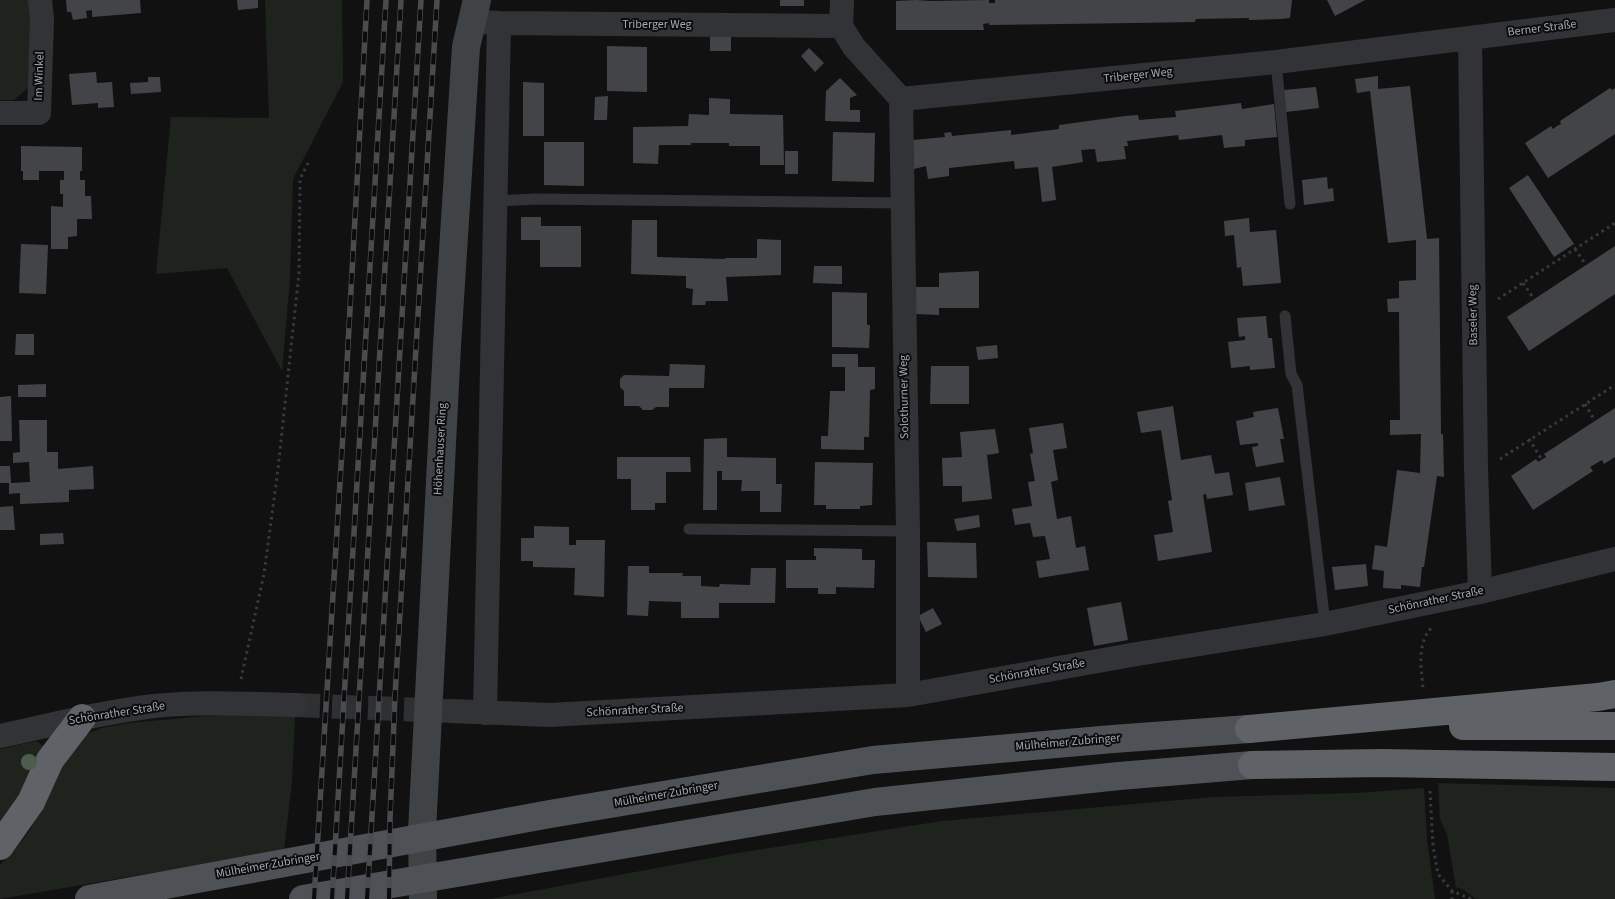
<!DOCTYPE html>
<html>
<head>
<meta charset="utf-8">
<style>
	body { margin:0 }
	canvas { display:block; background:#111112 }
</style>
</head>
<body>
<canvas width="1615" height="899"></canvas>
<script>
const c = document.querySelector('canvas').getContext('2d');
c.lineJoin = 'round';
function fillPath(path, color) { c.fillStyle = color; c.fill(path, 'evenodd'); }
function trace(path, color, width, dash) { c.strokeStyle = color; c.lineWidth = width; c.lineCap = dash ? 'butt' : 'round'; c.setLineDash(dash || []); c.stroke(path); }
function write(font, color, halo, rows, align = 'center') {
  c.font = font + ' "Source Sans 3",sans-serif'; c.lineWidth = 4; c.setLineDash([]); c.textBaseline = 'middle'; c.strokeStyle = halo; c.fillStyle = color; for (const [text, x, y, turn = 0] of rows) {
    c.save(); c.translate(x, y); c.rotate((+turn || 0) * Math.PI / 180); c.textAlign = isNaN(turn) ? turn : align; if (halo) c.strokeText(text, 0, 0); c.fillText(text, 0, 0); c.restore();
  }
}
fillPath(new Path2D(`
	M0,0H29L33,69L30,86L14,100H0Z
	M265,0H342L343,82L293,179L290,278L282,371L227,268L156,274L171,117L269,118Z
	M228,714L295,717L292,781L284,850L0,899V865L14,851L30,830L42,808L57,773L86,734L102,728L129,723Z
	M37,741L43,746L32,772L0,830V749Z
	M1438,783L1615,788V899H1476L1464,890L1456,887L1447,834L1440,819Z
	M1424,788L1427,840L1435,899H490L738,853L942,821L1214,797L1357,793Z`), '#1e241d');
fillPath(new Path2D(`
	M66,0H140L141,13L92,17V10L86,11L87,18L73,20L71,12H67Z
	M237,0H258V8L238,10Z
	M780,0H804V6H780Z
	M916,0L930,1L989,0V3H995V0H1292L1290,18L1281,19L1249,20V18L1196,19L1195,22L1134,23L989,25V23L983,24L984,30H896V1Z
	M1327,0H1365L1335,16Z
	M710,36L731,37V51H710Z
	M607,46L647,47V92L607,91Z
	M809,48L824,63L815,72L801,56Z
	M96,72L97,83L112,82L114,107L98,108V103L72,105L69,74Z
	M1378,76V89L1410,86L1427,239L1439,238L1441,434H1443L1444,477L1437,476L1424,567H1422L1420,587L1401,585V589L1383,588L1384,571L1372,569L1375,545L1387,547L1397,470L1420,473L1421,434L1390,435V420H1400L1399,312H1388L1387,299L1399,298V281L1416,280V240L1388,243L1370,91L1357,93L1355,79Z
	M148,77H160L161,92L131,94L130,83L148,82Z
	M840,78L857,95L850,98V110H860V122L825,121L826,91Z
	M523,82L544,83V136H523Z
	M1316,87L1319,108L1286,112L1284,90Z
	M1610,88L1612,90L1615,88V134L1548,178L1525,143L1551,126L1553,129L1557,126L1561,124L1560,121Z
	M608,96L607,120H594L595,97Z
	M709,98L730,99V114L783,115L784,165H760V146H729V143H691V145H659L658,164L633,163V127L688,126L689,114L709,115Z
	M1241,103L1242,109L1274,104L1277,137L1245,140V146L1224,148L1222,135L1179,140L1178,135L1127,141L1128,146H1124L1126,159L1097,162L1095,149L1081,150L1083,162L1052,167L1056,200L1042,202L1038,167L1015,169L1014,161L949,168V176L928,179L926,166L914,169L913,140L945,137L944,133L951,132L952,136L1011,130V135L1059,129V125L1125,116L1138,115L1139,120L1176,117L1175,111Z
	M833,132L875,133L874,182L832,181Z
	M544,142H584V186L544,185Z
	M21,146L82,147V171H80V180H85V196H91L92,219H77V236L68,237V249H51V206L63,207V194H60V180H64V171H39V180H23V171H21Z
	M785,151H798V174H785Z
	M1528,175L1574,244L1554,257L1509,188Z
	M1327,177L1328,189L1333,188L1334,201L1304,205L1302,180Z
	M521,217H541V226H581V267H540V240H521Z
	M1249,218L1250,232L1276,230L1281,283L1243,286L1241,267L1237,268L1234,235L1225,236L1224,221Z
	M632,220H657V257L725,259V258H757V239L781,240V275L726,277L728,301H706L705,305H692L693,289L686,288V276L631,274Z
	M21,244L48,245L46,294L19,293Z
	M1615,246V294L1529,351L1507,317Z
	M814,266H842V284L813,283Z
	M979,271V308H939V315L916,314L915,287H939V273Z
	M832,292L867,293V325H870L869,348L832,347Z
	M1266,316L1268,338H1272L1275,368L1250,370V366L1231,368L1228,342L1245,340V336L1239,337L1237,318Z
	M16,334H34V355H15Z
	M997,345L998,358L978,360L976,347Z
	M832,354H858V367H875V389L870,390L869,437H864V450L821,449V436H828L830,391H845V367H832Z
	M670,364L705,365L704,388H669V407H656L652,410H643L639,406H624V391L620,387V379L624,375L669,376Z
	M931,366H969V404H930Z
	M46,384V397H18V385Z
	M11,396L12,441H0V397Z
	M1173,406L1181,460L1211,455L1215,474L1229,472L1233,495L1207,499L1206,494L1203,495L1212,552L1158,561L1154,535L1173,532L1168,501L1172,500L1161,430L1141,433L1137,412Z
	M1278,408L1284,439H1280L1284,462L1256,467L1252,447L1258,446V443L1240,445L1236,421L1254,417L1253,412Z
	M1615,408V457L1604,464L1602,460L1590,467L1593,471L1533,510L1511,476L1536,459L1538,462L1546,457L1544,454Z
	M19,420H47V452H58V469L93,466L94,489L69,490V502L20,504V493L9,494V483H0V466H10L11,483L30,482L29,462L13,463V453L20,452Z
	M1063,423L1067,448L1053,450L1058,480L1051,482L1057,519L1071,516L1076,548L1085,546L1089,570L1039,578L1036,561L1050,559L1045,536L1033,537L1030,523L1015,525L1012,509L1032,506L1028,482L1035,481L1030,454L1033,453L1029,428Z
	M995,429L999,453L987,455L992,499L962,502V486H943L942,458L962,457L960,432Z
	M727,438V457L776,458V484H782L781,512H760V491H741L742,480H722V471H717V510H703L704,439Z
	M617,457H690L691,472H666V503H655V510H631V479H617Z
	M815,462L873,463L872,505L860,506V509H826V505H814Z
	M1280,477L1285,505L1249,511L1245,483Z
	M13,506L15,530H0V507Z
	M979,515L980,527L957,531L954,519Z
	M534,526L569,527V545H576V540H605L604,597L574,595L575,568L533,567V561H521V538H534Z
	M63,533L64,544L40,545V534Z
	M927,542L976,543L977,578L928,577Z
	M814,548L862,549V560H875L874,588L836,587V594H818V588H786V560H816V556H814Z
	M1366,564L1368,586L1335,590L1332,567Z
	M628,566H649V573H683L682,576H701V586L719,587L720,584L750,585L751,568H776L775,603H719V618H681V602L649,601L648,616L627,615Z
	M1121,602L1128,640L1094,646L1087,608Z
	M933,608L942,624L926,632L918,616Z`), '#434447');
trace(new Path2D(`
	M296,705L447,711`), '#2e3032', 24, [24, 12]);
trace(new Path2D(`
	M1575,249L1586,265
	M1523,283L1534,299
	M1498,299L1615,223
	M1585,404L1595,421
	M1529,439L1542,460
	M1500,459L1615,385
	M241,679L264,574L278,469L299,273L300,179L309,161
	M1423,687C1421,668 1417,644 1431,628
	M1430,791L1433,846L1438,874L1452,891L1471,899
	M1452,891V899`), '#383a3d', 3, [2.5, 4]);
trace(new Path2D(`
	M1276,62L1290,204
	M496,201L536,199L902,203
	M1285,316L1291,374L1297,385L1325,624
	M689,529L908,531`), '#323336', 11);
trace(new Path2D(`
	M842,0L841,26L854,47L901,99L1276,62L1615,20
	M483,22L499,23L841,26
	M1470,39L1476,468L1480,592
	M901,99L908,531V695
	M0,113H39L42,20L40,0
	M451,711L550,715L908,695L1137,654L1325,624L1480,592L1615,559
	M485,713L499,23
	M0,736C51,725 103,712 154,706C201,701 249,704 296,705`), '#323336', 24);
trace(new Path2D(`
	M423,899L422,831L447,346L466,47L477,0`), '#404346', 28);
trace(new Path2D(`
	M89,899L550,814L873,760L1113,739L1249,729
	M303,899L875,802L1119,776L1252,765`), '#4e5155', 28);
trace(new Path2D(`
	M1463,726H1615
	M1249,729L1598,697L1615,694
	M1252,765L1381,763L1615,767
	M0,846L31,802L50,760L82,718`), '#5f6267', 28);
const rail = new Path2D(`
	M314,899L344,418L367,0
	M332,899L386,0
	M347,899L401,0
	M367,899L421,0
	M389,899L390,819L395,696L437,0`);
trace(rail, '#494c4f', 5.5);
trace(rail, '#0c0c0d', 4, [11]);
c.fillStyle = '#4e5c4d';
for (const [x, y] of [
	[29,762]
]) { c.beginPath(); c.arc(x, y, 8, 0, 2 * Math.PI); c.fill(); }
write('12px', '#a4aab1', '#0c0c0d', [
	["Triberger Weg",657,25],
	["Berner Straße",1542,29,-7],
	["Im Winkel",40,76,-88],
	["Triberger Weg",1138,76,-6],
	["Baseler Weg",1474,315,-91],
	["Solothurner Weg",905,397,-91],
	["Höhenhauser Ring",441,449,-87],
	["Schönrather Straße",1436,601,-12],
	["Schönrather Straße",1037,672,-10],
	["Schönrather Straße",635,711,-3],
	["Schönrather Straße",117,714,-9],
	["Mülheimer Zubringer",1068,743,-5],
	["Mülheimer Zubringer",666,795,-10],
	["Mülheimer Zubringer",268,866,-10]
]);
</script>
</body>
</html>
